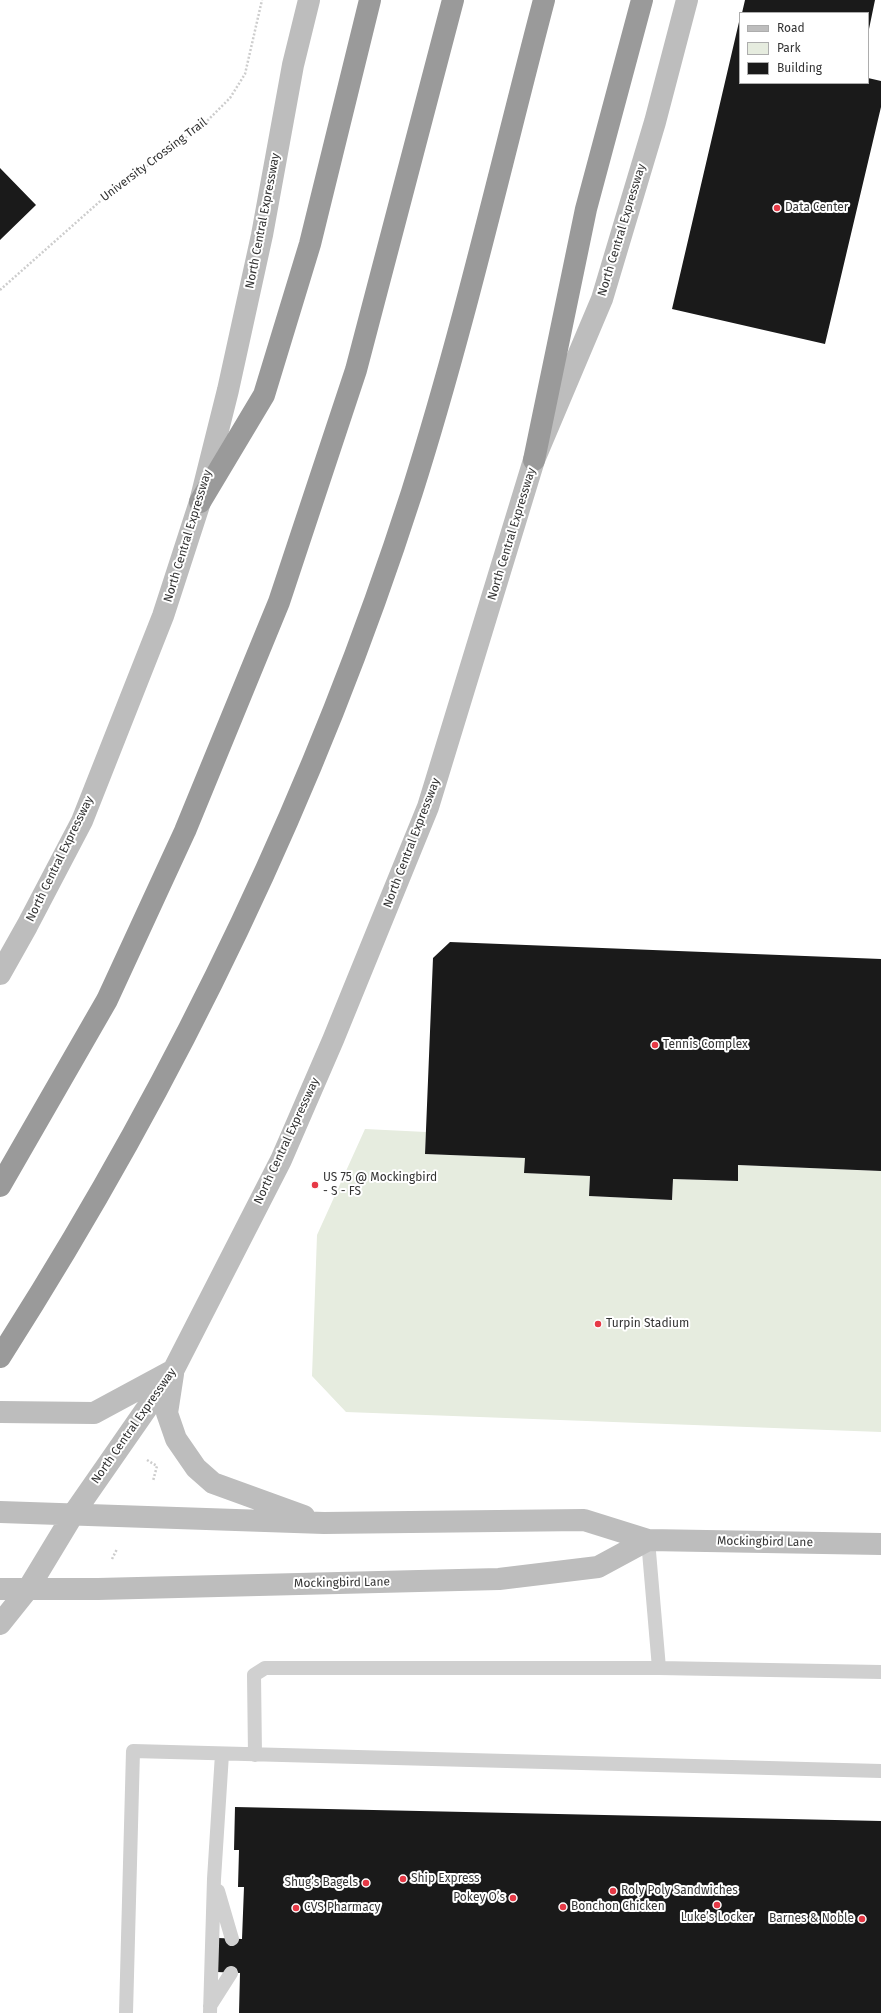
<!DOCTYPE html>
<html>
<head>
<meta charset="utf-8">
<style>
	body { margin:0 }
	#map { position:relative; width:881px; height:2013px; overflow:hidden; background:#fff; font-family:"Fira Sans",sans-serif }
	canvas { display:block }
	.legend { position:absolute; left:739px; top:12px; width:130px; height:72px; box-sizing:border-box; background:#fff; border:1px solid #adadad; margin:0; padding:5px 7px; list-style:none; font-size:12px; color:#333 }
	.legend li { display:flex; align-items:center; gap:8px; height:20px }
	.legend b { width:20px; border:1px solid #adadad }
</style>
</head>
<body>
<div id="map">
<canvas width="881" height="2013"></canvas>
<ul class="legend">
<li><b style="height:5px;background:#bdbdbd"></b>Road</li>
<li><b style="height:11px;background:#e6ecdf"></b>Park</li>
<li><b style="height:11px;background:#1a1a1a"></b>Building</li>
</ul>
</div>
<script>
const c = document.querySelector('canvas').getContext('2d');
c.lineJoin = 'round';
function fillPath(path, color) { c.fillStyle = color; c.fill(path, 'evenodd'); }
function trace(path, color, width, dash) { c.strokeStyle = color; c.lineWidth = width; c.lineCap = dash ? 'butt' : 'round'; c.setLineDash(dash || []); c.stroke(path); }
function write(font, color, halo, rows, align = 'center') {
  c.font = font + ' "Fira Sans",sans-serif'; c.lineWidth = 4; c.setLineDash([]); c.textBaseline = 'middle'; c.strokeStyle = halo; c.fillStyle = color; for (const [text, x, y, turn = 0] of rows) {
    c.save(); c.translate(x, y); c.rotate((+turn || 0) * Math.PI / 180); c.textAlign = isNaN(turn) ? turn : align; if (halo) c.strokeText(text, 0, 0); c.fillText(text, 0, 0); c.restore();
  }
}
fillPath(new Path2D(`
	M365,1129L426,1132L425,1154L525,1158V1173L590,1176L589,1196L672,1200L673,1179L738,1181V1165L881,1171V1432L346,1412L312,1376L317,1235Z`), '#e6ecdf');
fillPath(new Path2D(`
	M745,0H875L869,29L868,13H742Z
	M739,22L740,83H868V78L881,81V107L825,344L672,309Z
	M0,168L36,205L0,240Z
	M450,942L881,959V1171L738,1165V1181L673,1179L672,1200L589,1196L590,1176L524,1173L525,1158L425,1154L433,958Z
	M235,1807L881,1821V2013H239L240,1973L217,1972L218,1938L242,1939L244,1887H238L239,1850H234Z`), '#1a1a1a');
trace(new Path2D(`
	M0,290L106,196L203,125L230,98L245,74L262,0
	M147,1460L157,1466L153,1481
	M112,1559L117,1549`), '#cdcdcd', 2.5, [2, 2]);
trace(new Path2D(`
	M648,1540L659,1668L881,1672
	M255,1755L254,1675L265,1668H659
	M218,1891L232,1939
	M210,2006L231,1973
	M126,2013L133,1751L881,1771
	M210,2013L214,1879L222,1754`), '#d0d0d0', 14);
trace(new Path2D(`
	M0,974L27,926L82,821L163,616L200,502L228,390L262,235L293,65L309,0
	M173,1374L167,1413L176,1439L196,1468L213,1483L304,1516
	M0,1412L94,1413L170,1372
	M0,1512L324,1523L584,1520L648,1540L881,1544
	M0,1589H98L499,1579L598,1567L648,1540
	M0,1624L28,1589L74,1513L174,1369L281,1160L333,1040L428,807L534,460L602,299L655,122L687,0`), '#bdbdbd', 22);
trace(new Path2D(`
	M534,460L586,209L642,0
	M200,502L264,395L310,244L370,0
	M0,1186L107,1000L185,831L279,602L356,370L453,0
	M0,1357C174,1085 313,800 412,492C463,331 501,164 544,0`), '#9a9a9a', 22);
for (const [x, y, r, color] of [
	[777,208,4,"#e63946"],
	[655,1045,4,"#e63946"],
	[315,1185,4,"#e63946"],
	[598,1324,4,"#e63946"],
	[403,1879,4,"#e63946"],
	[366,1883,4,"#e63946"],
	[613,1891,4,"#e63946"],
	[513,1898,4,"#e63946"],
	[717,1905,4,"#e63946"],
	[563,1907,4,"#e63946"],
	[296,1908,4,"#e63946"],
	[862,1919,4,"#e63946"]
]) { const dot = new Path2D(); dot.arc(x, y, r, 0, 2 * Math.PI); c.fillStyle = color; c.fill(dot); trace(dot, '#fff', 1.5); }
write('12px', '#333', '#fff', [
	["University Crossing Trail",154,160,-37],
	["North Central Expressway",263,221,-79],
	["North Central Expressway",622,230,-73],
	["North Central Expressway",512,534,-73],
	["North Central Expressway",188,536,-73],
	["North Central Expressway",412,843,-69],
	["North Central Expressway",60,859,-64],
	["North Central Expressway",287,1141,-65],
	["North Central Expressway",134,1426,-55],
	["Mockingbird Lane",765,1542,1],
	["Mockingbird Lane",342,1583,-1]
]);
write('12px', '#333', '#fff', [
	["Data Center",785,208],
	["Tennis Complex",663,1045],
	["US 75 @ Mockingbird",323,1178],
	["- S - FS",323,1192],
	["Turpin Stadium",606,1324],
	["Ship Express",411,1879],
	["Shug’s Bagels",358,1883,"right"],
	["Roly Poly Sandwiches",621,1891],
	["Pokey O’s",505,1898,"right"],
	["Bonchon Chicken",571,1907],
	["CVS Pharmacy",304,1908],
	["Luke’s Locker",717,1918,"center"],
	["Barnes & Noble",854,1919,"right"]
], 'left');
</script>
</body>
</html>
